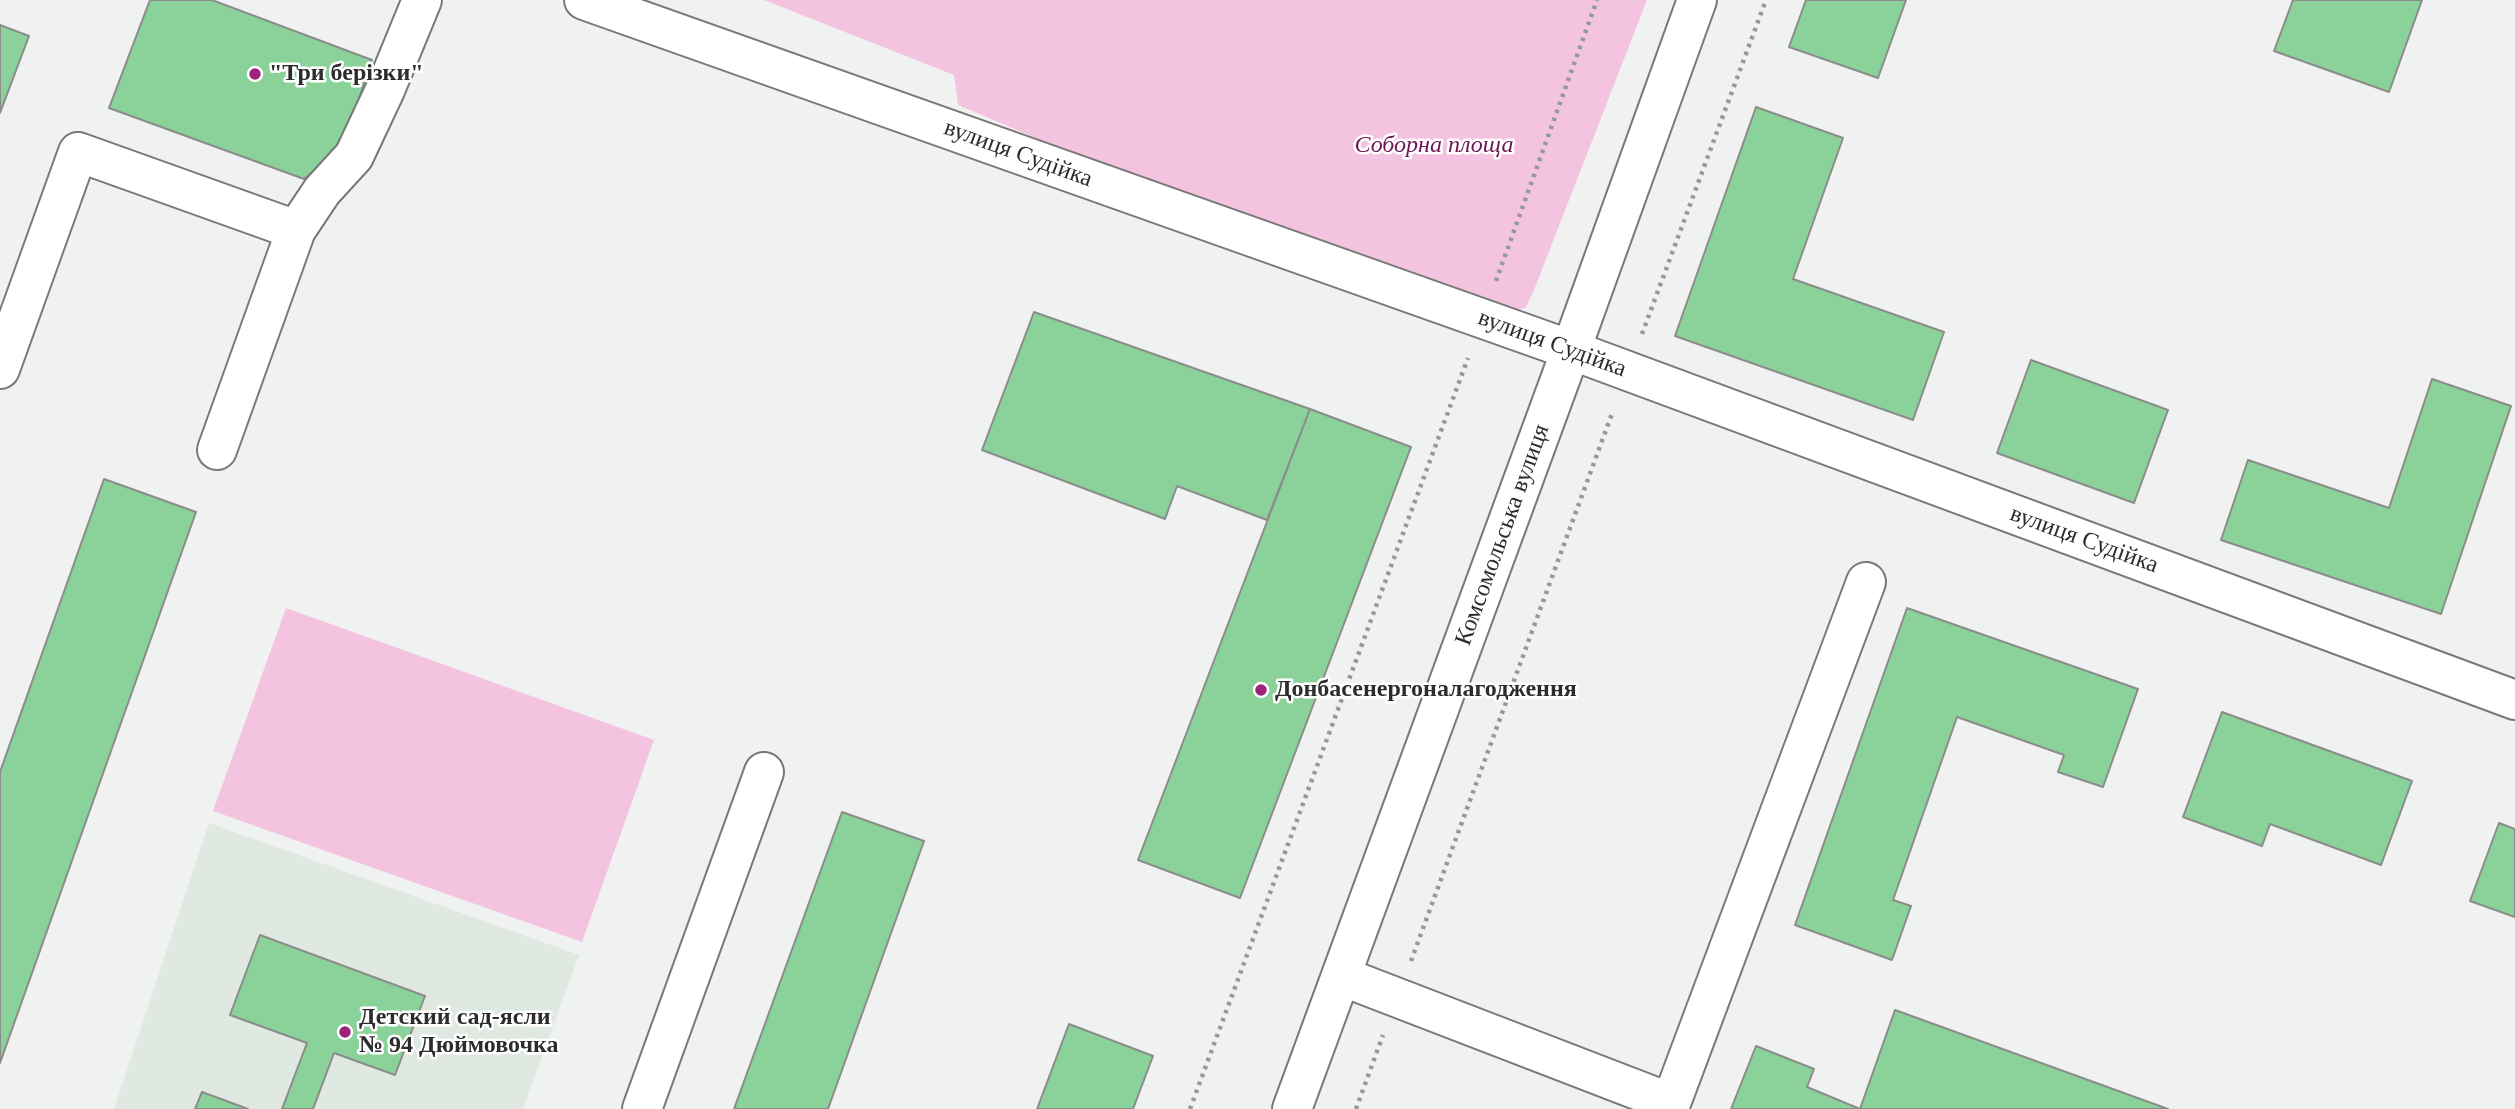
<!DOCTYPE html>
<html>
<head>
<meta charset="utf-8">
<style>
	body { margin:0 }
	canvas { display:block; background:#eff2f0 }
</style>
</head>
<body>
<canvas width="2515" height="1109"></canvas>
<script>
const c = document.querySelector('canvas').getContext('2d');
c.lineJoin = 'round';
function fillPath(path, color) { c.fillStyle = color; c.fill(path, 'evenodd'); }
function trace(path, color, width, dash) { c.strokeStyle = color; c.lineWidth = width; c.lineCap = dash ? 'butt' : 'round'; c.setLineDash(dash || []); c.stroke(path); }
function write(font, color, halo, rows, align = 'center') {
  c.font = font + ' "Times New Roman",serif'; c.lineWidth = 5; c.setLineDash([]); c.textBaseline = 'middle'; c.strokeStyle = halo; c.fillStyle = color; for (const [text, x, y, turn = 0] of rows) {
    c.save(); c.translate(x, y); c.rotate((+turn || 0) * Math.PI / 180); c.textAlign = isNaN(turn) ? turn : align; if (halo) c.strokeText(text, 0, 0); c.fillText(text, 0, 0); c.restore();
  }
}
fillPath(new Path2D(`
	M209,823L579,955L523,1109H114Z`), '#dfe8e1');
fillPath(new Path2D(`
	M764,0H1647L1534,290L1526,307L1505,316L1450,313L958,105L954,75Z
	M286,608L654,740L582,942L213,811Z`), '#f4c3e0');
const building = new Path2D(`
	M150,0H212L372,60L343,146L304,179L109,108Z
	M1806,0H1906L1878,78L1789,47Z
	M2293,0H2422L2389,92L2274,51Z
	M0,25L29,36L0,113Z
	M1756,107L1843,138L1793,279L1944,332L1913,420L1675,336Z
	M1034,312L1310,409L1267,520L1177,486L1165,519L982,450Z
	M2031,360L2168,410L2134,503L1997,453Z
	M2432,379L2511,406L2441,614L2221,540L2248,460L2389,508Z
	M1310,409L1411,447L1240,898L1138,860Z
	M104,479L196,512L0,1063V772Z
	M1907,608L2138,689L2103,787L2058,772L2064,755L1957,717L1893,900L1911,906L1892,960L1795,925Z
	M2222,712L2412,781L2381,865L2270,824L2262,846L2183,817Z
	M842,812L924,841L828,1109H734Z
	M2499,823L2515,829V917L2470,901Z
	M260,935L425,996L395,1075L334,1053L313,1109H282L307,1043L230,1015Z
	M1895,1010L2168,1109H1860Z
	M1069,1024L1153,1056L1133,1109H1037Z
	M1756,1046L1814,1069L1807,1087L1860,1109H1731Z
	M202,1092L248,1109H195Z`);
fillPath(building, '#8ad299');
trace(building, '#8a8d8a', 2);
const minor = new Path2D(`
	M584,0L1571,350L2515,700
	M0,369L78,152L296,230L322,191L354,156L385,90L422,0
	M217,450L296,230
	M1341,976L1671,1103L1866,582
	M642,1109L764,772
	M1292,1109L1571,350L1697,0`);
trace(minor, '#777977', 42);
trace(new Path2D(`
	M1496,281L1597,0
	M1642,334L1766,0
	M1411,961L1613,411
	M1190,1109L1468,358
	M1356,1109L1383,1035`), '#979998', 4.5, [3.5, 5]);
trace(minor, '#fff', 38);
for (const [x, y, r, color] of [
	[255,74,7,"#9e247b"],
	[1261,690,7,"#9e247b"],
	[345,1032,7,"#9e247b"]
]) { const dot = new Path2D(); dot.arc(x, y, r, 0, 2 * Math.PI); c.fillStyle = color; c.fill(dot); trace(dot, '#fff', 2.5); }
write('bold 24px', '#2b2c2b', '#fff', [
	["\"Три берізки\"",269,74],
	["Донбасенергоналагодження",1275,690],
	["Детский сад-ясли",359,1018],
	["№ 94 Дюймовочка",359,1046]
], 'left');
write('italic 24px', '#6d1554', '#fff', [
	["Соборна площа",1434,146]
]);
write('24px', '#2b2c2b', '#fff', [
	["вулиця Судійка",1018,154,20],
	["вулиця Судійка",1552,344,20],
	["Комсомольська вулиця",1503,535,-70],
	["вулиця Судійка",2084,540,20]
]);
</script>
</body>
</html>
